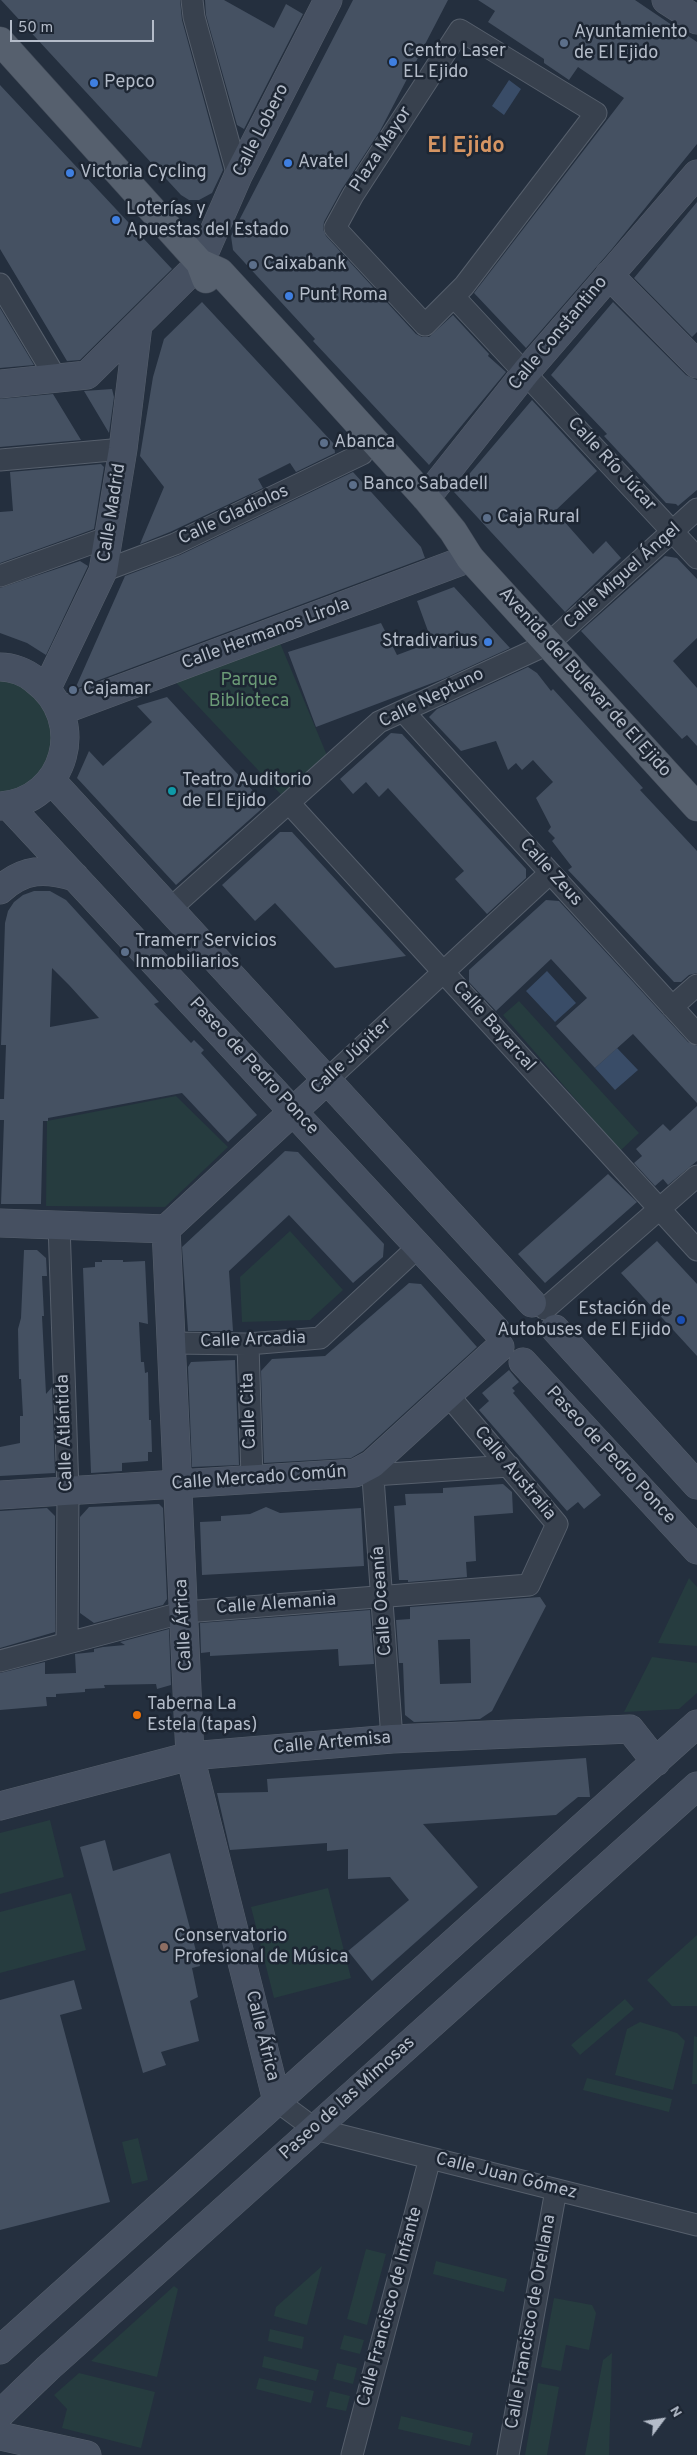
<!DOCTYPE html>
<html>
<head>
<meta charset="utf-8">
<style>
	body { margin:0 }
	#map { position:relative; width:697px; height:2455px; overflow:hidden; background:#242f3e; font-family:Overpass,sans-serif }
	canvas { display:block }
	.north { position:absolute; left:637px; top:2395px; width:50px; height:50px; -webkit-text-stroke:4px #1d2633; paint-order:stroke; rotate:59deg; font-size:14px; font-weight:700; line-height:20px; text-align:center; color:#b4bcc9 }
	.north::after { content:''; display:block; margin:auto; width:18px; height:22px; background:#b4bcc9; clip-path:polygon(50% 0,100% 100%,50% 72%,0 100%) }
	.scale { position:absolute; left:10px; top:20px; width:144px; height:22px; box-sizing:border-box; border:2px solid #b4bcc9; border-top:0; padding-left:6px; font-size:15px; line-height:18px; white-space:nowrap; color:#b4bcc9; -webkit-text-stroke:4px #1d2633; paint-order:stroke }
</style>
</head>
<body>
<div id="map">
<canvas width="697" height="2455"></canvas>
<div class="north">N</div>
<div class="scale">50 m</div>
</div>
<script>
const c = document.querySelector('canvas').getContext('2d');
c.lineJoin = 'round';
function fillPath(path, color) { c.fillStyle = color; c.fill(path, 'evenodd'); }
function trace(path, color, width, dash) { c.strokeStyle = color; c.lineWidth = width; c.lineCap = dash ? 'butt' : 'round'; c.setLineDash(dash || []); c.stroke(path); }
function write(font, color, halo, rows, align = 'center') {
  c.font = font + ' Overpass,sans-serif'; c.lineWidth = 5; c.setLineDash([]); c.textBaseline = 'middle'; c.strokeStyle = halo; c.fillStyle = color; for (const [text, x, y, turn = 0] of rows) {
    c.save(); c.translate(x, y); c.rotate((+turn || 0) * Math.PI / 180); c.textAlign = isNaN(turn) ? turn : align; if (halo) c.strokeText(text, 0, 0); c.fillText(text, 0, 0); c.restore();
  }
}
fillPath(new Path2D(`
	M275,631L331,765L289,803L166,672Z
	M0,677L29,686L53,715L55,753L34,785L0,797Z
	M519,1001L639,1133L620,1151L503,1015Z
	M176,1096L228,1147L165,1207L46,1206L47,1121Z
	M290,1231L343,1290L310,1320L242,1322L240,1277Z
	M689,1578L697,1587V1646L658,1643Z
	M652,1657L697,1663V1693L679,1709L624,1712Z
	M50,1820L64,1877L0,1894V1833Z
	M328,1888L351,1978L274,1998L251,1907Z
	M71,1893L86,1950L0,1973V1912Z
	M697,1935V2006H672L647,1980Z
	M625,1999L634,2009L580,2055L571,2045Z
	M640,2022L677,2033L685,2041L673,2090L615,2075L627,2029Z
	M694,2036L697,2037V2084H692Z
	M587,2078L672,2099L669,2112L583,2090Z
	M138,2138L148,2180L132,2184L122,2142Z
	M366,2249L386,2254L367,2325L347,2319Z
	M436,2261L507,2279L504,2292L433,2274Z
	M322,2266L307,2325L274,2316L276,2307Z
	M174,2286L178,2289L157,2377L91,2361Z
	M554,2298L592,2305L596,2313L589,2350L566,2345L561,2371L541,2367Z
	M270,2329L304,2337L302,2349L268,2341Z
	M344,2335L364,2340L360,2354L340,2349Z
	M612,2353L609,2455H585L603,2360Z
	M264,2356L319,2370L316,2381L262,2367Z
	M337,2363L357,2368L353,2384L333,2379Z
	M79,2373L155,2392L141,2448L62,2428L67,2409L54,2395Z
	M259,2378L314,2391L311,2403L256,2389Z
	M538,2383L559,2387L547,2455H525Z
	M330,2391L350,2396L346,2411L326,2407Z
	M401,2416L473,2433L470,2446L398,2429Z`), '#263c3f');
fillPath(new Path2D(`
	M509,80L521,89L504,115L492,106Z
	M547,971L576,1003L555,1022L526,991Z
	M617,1048L638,1070L615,1090L595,1068Z`), '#394c67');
fillPath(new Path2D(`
	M1,0H180L182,20L223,170L212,193L199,200H189L181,195Z
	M205,0H224L274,28L286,4L303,14L244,129L237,125L206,15Z
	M353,0H448L380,131L342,189L324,222L323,229L326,236L416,334L422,337H429L453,315L489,354L488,356L506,372L429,465L313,341L315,339L233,250L231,236Z
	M478,0H635L697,42V144L612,249L526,348L474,293L624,98L578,67L569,80L544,63V59L488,22L495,11Z
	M0,85L172,269L80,360L67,361L0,249Z
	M697,202V332L692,337L634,278Z
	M202,302L334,444L335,453L296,472L290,463L258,479L263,488L170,532L140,544L164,487L140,456L153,377L164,339Z
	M613,302L686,375L697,380V490L678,506L676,504L666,503L604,436L607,434L551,375Z
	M0,308L34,365L0,368Z
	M112,389L114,397L109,433L84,391Z
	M53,394L81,440L0,447V399Z
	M532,400L597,471L555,511L593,554L606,541L621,558L565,612L454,492Z
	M101,464L104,467L94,529L0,563V512L13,511L10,472Z
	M353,472L421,547L425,558L75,689L125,576L180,555Z
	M665,556L677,558L697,579V638L673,661L697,688V746L687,735L682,739L581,631Z
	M80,561L88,566L46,655L27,643L0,633V588Z
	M454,587L510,648L443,679L316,727L288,652L381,623L397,655L432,642L417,601Z
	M528,667L537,673L551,691L553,689L643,788L640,790L697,851V973L689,975L681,982H674L568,870L572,867L552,841L555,838L548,831L551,827L536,798L553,782L533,760L522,770L516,763L508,770L496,741L461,751L429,717L437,709Z
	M167,697L266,805L176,885L77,778L89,751L103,766L152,722L137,706Z
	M391,733L402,734L526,869V878L487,914L455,879L464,871L388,788L379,797L366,782L353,794L340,779Z
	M280,832H292L406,956L335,968L275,903L255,921L222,885Z
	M34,891H50L66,900L159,1002L154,1004L191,1043L194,1040L204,1050L201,1053L257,1115L228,1142L182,1093L48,1118V1121H43L41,1204H1L4,1120H0V1099H4L6,1045H1L5,923L8,911L14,902L23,895ZM52,968L69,985L99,1018L50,1027Z
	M546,900L559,901L688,1042L697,1046V1103L633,1034L595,1068L556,1026L587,998L551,959L496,1011L469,982V970Z
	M697,1106V1161L668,1185L663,1179L655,1186L634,1163L642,1156L636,1149L663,1124L670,1131Z
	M285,1151L298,1152L384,1244L383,1257L353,1283L289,1215L229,1271L233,1331H188L182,1247Z
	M608,1174L637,1202L545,1283L518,1254Z
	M657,1241L697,1284V1356L621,1273Z
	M24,1250H37L46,1258L47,1276H42L44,1316H42L46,1394L52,1387L55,1473L0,1476V1447L20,1443V1416H23L21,1379H19L18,1329L21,1318Z
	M102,1260H123V1262L145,1261L148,1324L139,1322L141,1362H144L145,1373L148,1372L149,1420H151L152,1452H148V1461L122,1463V1471L91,1473L83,1268L95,1267V1262H102Z
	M409,1283L421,1284L477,1347L363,1451L351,1458L264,1463L261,1371L272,1359L325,1356Z
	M235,1360L239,1465L192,1467L188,1367L191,1362Z
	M509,1370L519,1382L512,1388L515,1391L513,1393L601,1495L584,1509L578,1502L567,1511L479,1410L489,1401L482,1393Z
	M503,1484L512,1492L513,1513L474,1516L476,1561L466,1562L467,1577L408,1582V1580H399L394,1506L406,1505L405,1494L443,1493V1488Z
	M159,1504L163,1508L167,1599L163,1605L94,1623L80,1613V1517L89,1507Z
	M266,1507L280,1513L361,1508L364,1566L202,1575L200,1522L221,1521V1516L250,1514Z
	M47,1508L55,1516V1632L0,1648V1511Z
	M540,1597L546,1606L492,1711L480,1719L449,1721L414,1722L405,1715L403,1663H399L396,1620L410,1619V1607ZM470,1639L471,1683L440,1684L438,1640Z
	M370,1610L374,1664L339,1666L338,1649L210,1656V1652L201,1653L200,1623Z
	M169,1629L171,1685L157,1689L156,1684L104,1685L105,1688L85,1689V1692L56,1694V1697H46L47,1706L0,1710V1673L45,1662V1674L76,1673L75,1654L94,1652V1649L103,1647L125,1645L120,1642Z
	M586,1758L590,1797H578L556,1815L423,1824L478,1887L372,1981L348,1951L409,1900L390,1877L348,1879V1849L327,1851V1843L230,1850L217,1793L268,1792L267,1779Z
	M105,1840L113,1871L170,1853L200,1966L192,1968L198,1997L190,2001L199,2041L161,2052L166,2065L143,2073L80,1847Z
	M74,1980L82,2009L60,2015L110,2202L0,2230V2000Z`), '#455162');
const street = new Path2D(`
	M192,0L194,17L238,176
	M460,30L596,113L464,286L425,325L335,228L353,195Z
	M0,284L56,378
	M454,297L697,558
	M0,460L123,449
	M103,571L175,544L362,454
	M0,576L109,537
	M403,711L697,1034
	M289,803L697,1250
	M170,909L379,722L548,644L697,509
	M672,1007L697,985
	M327,1080L550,873
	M59,1224L68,1491L67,1643
	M545,1309L697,1176
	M171,1343L248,1344L320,1338L418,1247
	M248,1344L252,1478
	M372,1464L392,1739
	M373,1475L509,1466
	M0,1661L185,1612L529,1585L557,1524L448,1395
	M277,2101L315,2129L697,2225
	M352,2455L430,2158
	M508,2455L556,2190`);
const secondary = new Path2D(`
	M666,0L697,20
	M609,275L697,364
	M0,384L87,375L200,263L238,176L328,0
	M426,498L526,372L697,174
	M0,667C12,667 26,672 35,680C88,719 67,801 0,806
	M47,688L103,571L123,449L138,325
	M61,711L470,558
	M51,780L532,1303
	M8,805L496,1330
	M0,890C24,868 45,868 75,877
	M0,1223L166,1229L327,1080
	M166,1229L190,1756L277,2101
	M555,1329L697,1485
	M523,1362L697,1550
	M0,1495L355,1473L372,1464L500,1347
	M0,1806L190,1756L392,1739L630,1729L656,1762
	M0,2350L697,1724
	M0,2414L48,2368L697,1786
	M0,2436L87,2455`);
const primary = new Path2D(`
	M0,41L200,263L206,279
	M200,263L220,272L291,349L426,498L453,531L470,558L697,807`);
trace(street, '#565f6c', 23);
trace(secondary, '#565f6c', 29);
trace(primary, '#414a57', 29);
trace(street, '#38414e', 21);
trace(secondary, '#465061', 28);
trace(primary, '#56606e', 28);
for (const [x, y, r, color] of [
	[564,43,5,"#5c6f8a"],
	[393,62,5,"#3f7fe0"],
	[94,83,5,"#3f7fe0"],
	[288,163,5,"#3f7fe0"],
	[70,173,5,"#3f7fe0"],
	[116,220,5,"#3f7fe0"],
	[253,265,5,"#5c6f8a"],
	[289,296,5,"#3f7fe0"],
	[324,443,5,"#5c6f8a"],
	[353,485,5,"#5c6f8a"],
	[487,518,5,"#5c6f8a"],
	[488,642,5,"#3f7fe0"],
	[73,690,5,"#5c6f8a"],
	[172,791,5,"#0f9aa8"],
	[125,952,5,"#5c6f8a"],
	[681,1320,5,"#1a4fb4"],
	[137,1715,5,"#e8710a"],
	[164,1947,5,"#8d6e63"]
]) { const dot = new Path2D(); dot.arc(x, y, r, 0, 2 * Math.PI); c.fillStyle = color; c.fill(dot); trace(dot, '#1d2633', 2); }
write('18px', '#b4bcc9', '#1d2633', [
	["Ayuntamiento",574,33],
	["de El Ejido",574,54],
	["Centro Laser",403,52],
	["EL Ejido",403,73],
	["Pepco",104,83],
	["Avatel",298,163],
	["Victoria Cycling",80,173],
	["Loterías y",126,210],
	["Apuestas del Estado",126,231],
	["Caixabank",263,265],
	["Punt Roma",299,296],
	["Abanca",334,443],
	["Banco Sabadell",363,485],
	["Caja Rural",497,518],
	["Stradivarius",478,642,"right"],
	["Cajamar",83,690],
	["Teatro Auditorio",182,781],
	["de El Ejido",182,802],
	["Tramerr Servicios",135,942],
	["Inmobiliarios",135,963],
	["Estación de",671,1310,"right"],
	["Autobuses de El Ejido",671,1331,"right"],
	["Taberna La",147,1705],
	["Estela (tapas)",147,1726],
	["Conservatorio",174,1937],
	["Profesional de Música",174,1958]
], 'left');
write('18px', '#b4bcc9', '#1d2633', [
	["Calle Lobero",262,131,-63],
	["Plaza Mayor",382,150,-57],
	["Calle Constantino",559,334,-50],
	["Calle Río Júcar",611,465,47],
	["Calle Madrid",113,513,-81],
	["Calle Gladiolos",234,516,-25],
	["Calle Miguel Ángel",623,577,-42],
	["Calle Hermanos Lirola",266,635,-20],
	["Avenida del Bulevar de El Ejido",584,683,48],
	["Calle Neptuno",432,699,-26],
	["Calle Zeus",550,873,48],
	["Calle Bayarcal",493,1027,48],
	["Calle Júpiter",352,1057,-43],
	["Paseo de Pedro Ponce",253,1067,47],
	["Calle Arcadia",253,1341,-2],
	["Calle Cita",250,1411,-92],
	["Calle Atlántida",66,1433,-92],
	["Paseo de Pedro Ponce",610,1456,47],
	["Calle Australia",514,1474,50],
	["Calle Mercado Común",259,1479,-4],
	["Calle Oceanía",383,1601,-94],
	["Calle Alemania",276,1605,-4],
	["Calle África",185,1625,-93],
	["Calle Artemisa",332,1744,-5],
	["Calle África",261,2036,76],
	["Paseo de las Mimosas",348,2099,-42],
	["Calle Juan Gómez",506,2177,14],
	["Calle Francisco de Infante",391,2307,-75],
	["Calle Francisco de Orellana",532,2322,-80]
]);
write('18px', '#6b9a76', '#1d2633', [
	["Parque",249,681],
	["Biblioteca",249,702]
]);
write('bold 22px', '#d59563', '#1d2633', [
	["El Ejido",466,148]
]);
</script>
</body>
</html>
